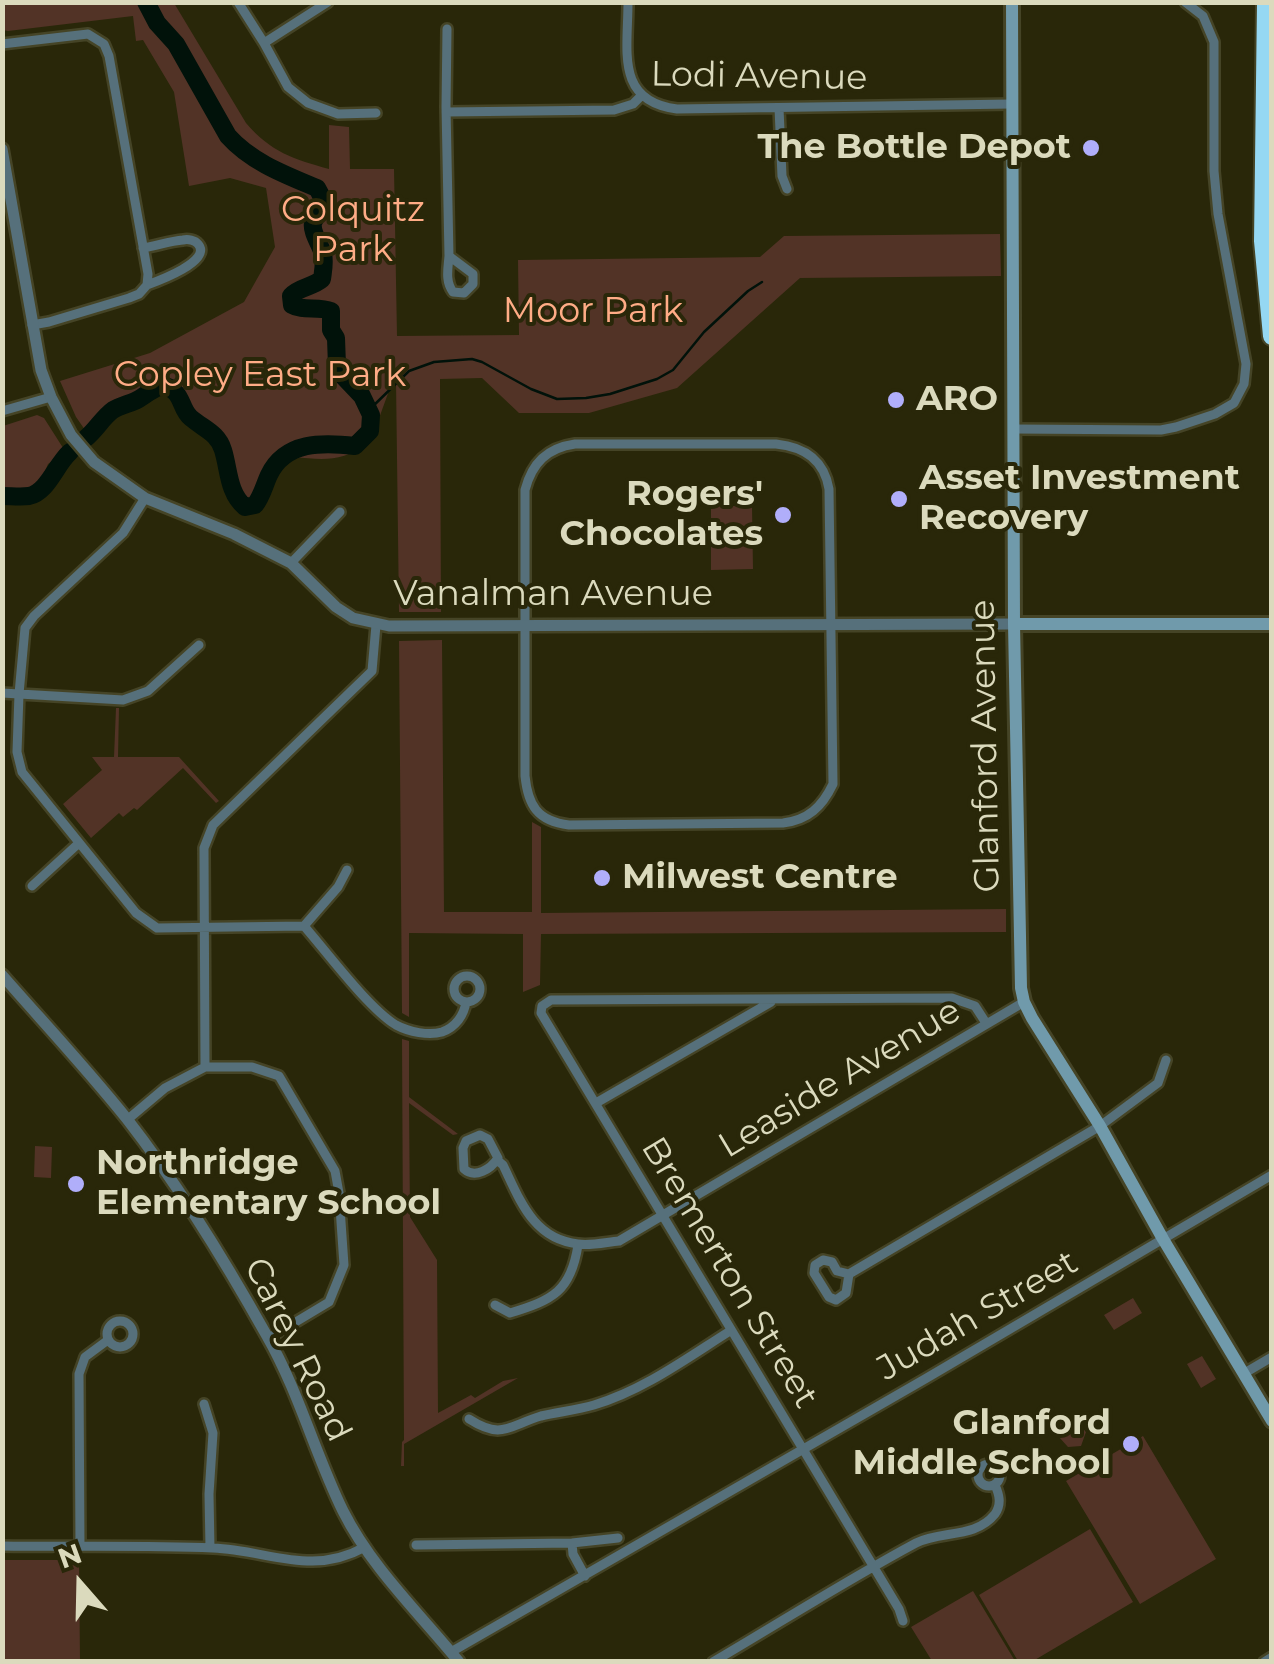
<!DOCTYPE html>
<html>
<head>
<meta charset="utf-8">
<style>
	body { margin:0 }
	#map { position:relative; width:1274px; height:1664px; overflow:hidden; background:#292709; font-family:Montserrat,sans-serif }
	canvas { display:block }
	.frame { position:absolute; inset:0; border:5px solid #dbdabd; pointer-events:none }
	.north { position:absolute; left:30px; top:1534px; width:100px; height:100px; -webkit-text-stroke:8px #292709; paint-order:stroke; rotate:340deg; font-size:28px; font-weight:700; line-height:40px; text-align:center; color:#dbdabd }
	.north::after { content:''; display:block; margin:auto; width:35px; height:45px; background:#dbdabd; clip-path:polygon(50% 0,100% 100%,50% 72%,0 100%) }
</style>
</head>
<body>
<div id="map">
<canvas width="1274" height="1664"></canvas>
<div class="frame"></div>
<div class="north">N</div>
</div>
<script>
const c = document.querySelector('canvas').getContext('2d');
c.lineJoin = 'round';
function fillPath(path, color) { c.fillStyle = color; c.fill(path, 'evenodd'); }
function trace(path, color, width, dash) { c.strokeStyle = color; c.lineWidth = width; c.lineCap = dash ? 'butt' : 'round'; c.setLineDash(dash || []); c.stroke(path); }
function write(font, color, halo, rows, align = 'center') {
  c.font = font + ' Montserrat,sans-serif'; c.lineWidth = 8; c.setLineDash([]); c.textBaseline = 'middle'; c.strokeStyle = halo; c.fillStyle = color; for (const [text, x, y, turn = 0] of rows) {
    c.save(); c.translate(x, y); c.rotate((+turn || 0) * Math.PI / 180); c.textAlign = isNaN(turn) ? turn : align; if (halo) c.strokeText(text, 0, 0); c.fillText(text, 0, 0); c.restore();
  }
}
fillPath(new Path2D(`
	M2,3H174L246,123C271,152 293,159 329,169V125L349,127L350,169H394L397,336L519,335L518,260L760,257L784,236L1000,234L1001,276L800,278L677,388L589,413H519L482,378L440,379L441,612H399L396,381L390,388L370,443C340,462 326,460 293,457L279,469L261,497L250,500L246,496L240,497L232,481L229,455L220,435L204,419L192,414L178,394L171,391L159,392L145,401L121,407L92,440L76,417L60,381L150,353L244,302L275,247L266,188L230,178L189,186L174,92L143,40L136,41L133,16L8,31L3,30Z
	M37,415L44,418L65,451L48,464L38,488L33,492H3V426Z
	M711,506H752L753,569L711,570Z
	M442,640L444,912H532V822L541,827V913L1006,909V932L541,934L540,985L523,992V934L409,933V1017L402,1013L399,641Z
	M116,708H119L118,757H179L219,801L216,803L183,768L137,810L134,808L123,817L119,813L91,838L63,804L102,770L92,757H114Z
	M402,1039L409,1041V1097L458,1134L453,1135L409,1103L410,1217L437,1260L438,1413L471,1395L475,1398L503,1381L518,1378L404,1444V1466H401L402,1442L404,1440Z
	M35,1146L52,1147L51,1178L34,1177Z
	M1133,1298L1142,1313L1114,1330L1104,1315Z
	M1202,1356L1216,1379L1201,1388L1187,1364Z
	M1066,1418L1077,1422L1086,1432L1081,1446L1068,1447L1059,1437L1061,1421Z
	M1143,1436L1216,1559L1140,1604L1066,1481Z
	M1090,1529L1133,1602L1033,1661H1018L979,1595Z
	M3,1560H79L80,1661H3Z
	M973,1591L1015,1661H932L911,1627Z`), '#523326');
trace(new Path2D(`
	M369,410L409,371L434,362L472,359L482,362L531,389L557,399L586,398L610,394L657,379L673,370L704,332L748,291L762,282`), '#01120a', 2.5);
trace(new Path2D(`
	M86,438C96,430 103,417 113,410C119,406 128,404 135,401C147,396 162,377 175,392C183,400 182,411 191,418C204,429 218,433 223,450C229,469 228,493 245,507L255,505C262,496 264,486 269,475C285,441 323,442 355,446L370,431L371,415L362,396L342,375L337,366L336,338L331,330V311C319,306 302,311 292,305L291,296C299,287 313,287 322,279C323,271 325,263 323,254C321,246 311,232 313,223C319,205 333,216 317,188C286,175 251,162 228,136L176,44L157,23L146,2
	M2,496C11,496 21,497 29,496C48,492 56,464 70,452`), '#01120a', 18);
const minor = new Path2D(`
	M238,2L264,43L288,87L308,103L338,114L376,113
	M628,2C628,51 615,101 677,109L1012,104
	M447,29L446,107L449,256C448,269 445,281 453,292L464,293L473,284V274L449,256
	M264,43L328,2
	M2,44L88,34L104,44L109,56L148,274L147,285L139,294L129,298L49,322L32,325
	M779,108L782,176L787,189
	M446,112L614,110L633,104L641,96
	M143,248C156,246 170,241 183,240C188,239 195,240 198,244C213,261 158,281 147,285
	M2,411L51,397
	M1014,429L1161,430L1176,427L1215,414L1234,403L1244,384L1246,364L1218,214L1214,171V42L1203,16L1185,2
	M575,444H776C805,447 824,460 829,489L833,784C822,807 808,820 783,823L569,825C537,821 528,805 525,776V490C532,463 547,448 575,444Z
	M145,498L123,533L34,616L25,628L19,694L17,752L22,772L136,913L157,928L304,926
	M291,563L340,512
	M2,693L123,700L148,691L199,645
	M32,886L79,843
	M304,926C327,952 368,1008 396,1025C409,1032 429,1036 442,1032C456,1027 464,1015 466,1002
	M304,926L338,887L347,870
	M454 989a13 13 0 1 1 26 0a13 13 0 1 1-26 0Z
	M205,1067H252L279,1076L335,1171L339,1193L344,1265L329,1302L269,1338
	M596,1103L771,1002
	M127,1120L165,1088L205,1067L204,848L213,825L372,671L376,625
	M480,1135L488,1139L498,1158C491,1169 475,1179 464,1169L463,1148L466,1141Z
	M497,1160L503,1165C520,1200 533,1239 578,1244C591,1246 607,1242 619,1241L1024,1002
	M823,1260L832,1262L837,1271L849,1274L846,1293L836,1300L829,1297L814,1273L815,1265Z
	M849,1274L1100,1126L1158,1083L1166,1060
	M495,1305L510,1313C553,1300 571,1291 578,1245
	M107 1334a13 13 0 1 1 26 0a13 13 0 1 1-26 0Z
	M1243,1374L1272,1357
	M204,1404L213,1433L209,1494L210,1548
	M469,1419C502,1440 508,1426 541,1416C558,1412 577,1410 594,1405C644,1390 687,1358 730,1331
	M978 1475a11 11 0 1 1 22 0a11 11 0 1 1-22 0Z
	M572,1543L573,1554L585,1576
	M416,1545L572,1543L618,1538
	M2,1546C73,1547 143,1545 213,1548C268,1550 311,1577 365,1547
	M80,1547L79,1374L85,1357L108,1340
	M903,1621L899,1609L541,1013L542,1006L551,1000L952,998L975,1006L986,1023
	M451,1652L925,1379L1272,1175
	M713,1662C781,1622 847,1580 916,1543C941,1530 975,1539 995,1514C1002,1504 999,1494 995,1485
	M1264,1662L1272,1657`);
const tertiary = new Path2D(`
	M2,149L41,370L51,397L71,435L94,462L145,498L234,534L291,563L336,607L353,618L389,626L1014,624
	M2,975C44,1023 87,1069 127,1119C180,1187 225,1261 267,1336C299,1392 315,1454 343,1511C371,1567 419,1613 459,1662`);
const secondary = new Path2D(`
	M1012,2L1014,624L1021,988L1024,1002L1032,1018L1100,1126L1163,1239L1272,1421
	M1014,624H1272`);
const motorway = new Path2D(`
	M1266,2L1263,241L1272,336`);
trace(minor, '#454426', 14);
trace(tertiary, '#454426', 16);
trace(secondary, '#454426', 18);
trace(motorway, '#454426', 22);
trace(minor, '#56707b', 9);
trace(tertiary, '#56707b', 11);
trace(secondary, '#709aab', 12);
trace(motorway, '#95d8f3', 18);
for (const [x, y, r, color] of [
	[1091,148,10,"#b0aefa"],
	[896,400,10,"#b0aefa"],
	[899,499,10,"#b0aefa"],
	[783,515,10,"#b0aefa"],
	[602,878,10,"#b0aefa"],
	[76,1184,10,"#b0aefa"],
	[1131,1444,10,"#b0aefa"]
]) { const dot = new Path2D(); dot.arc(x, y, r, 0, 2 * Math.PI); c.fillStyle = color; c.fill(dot); trace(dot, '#292709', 4); }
write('35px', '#dbdabd', '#292709', [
	["Lodi Avenue",759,77,1],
	["Vanalman Avenue",553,595],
	["Glanford Avenue",986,746,-91],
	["Leaside Avenue",840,1079,-31],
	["Bremerton Street",729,1273,59],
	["Judah Street",978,1316,-30],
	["Carey Road",297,1350,64]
]);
write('bold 35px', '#dbdabd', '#292709', [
	["The Bottle Depot",1071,148,"right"],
	["ARO",916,400],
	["Asset Investment",919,479],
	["Recovery",919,519],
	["Rogers'",763,495,"right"],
	["Chocolates",763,535,"right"],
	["Milwest Centre",622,878],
	["Northridge",96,1164],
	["Elementary School",96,1204],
	["Glanford",1111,1424,"right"],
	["Middle School",1111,1464,"right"]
], 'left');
write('35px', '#ffac86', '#292709', [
	["Colquitz",353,211],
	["Park",353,251],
	["Moor Park",593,312],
	["Copley East Park",260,376]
]);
</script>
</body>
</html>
